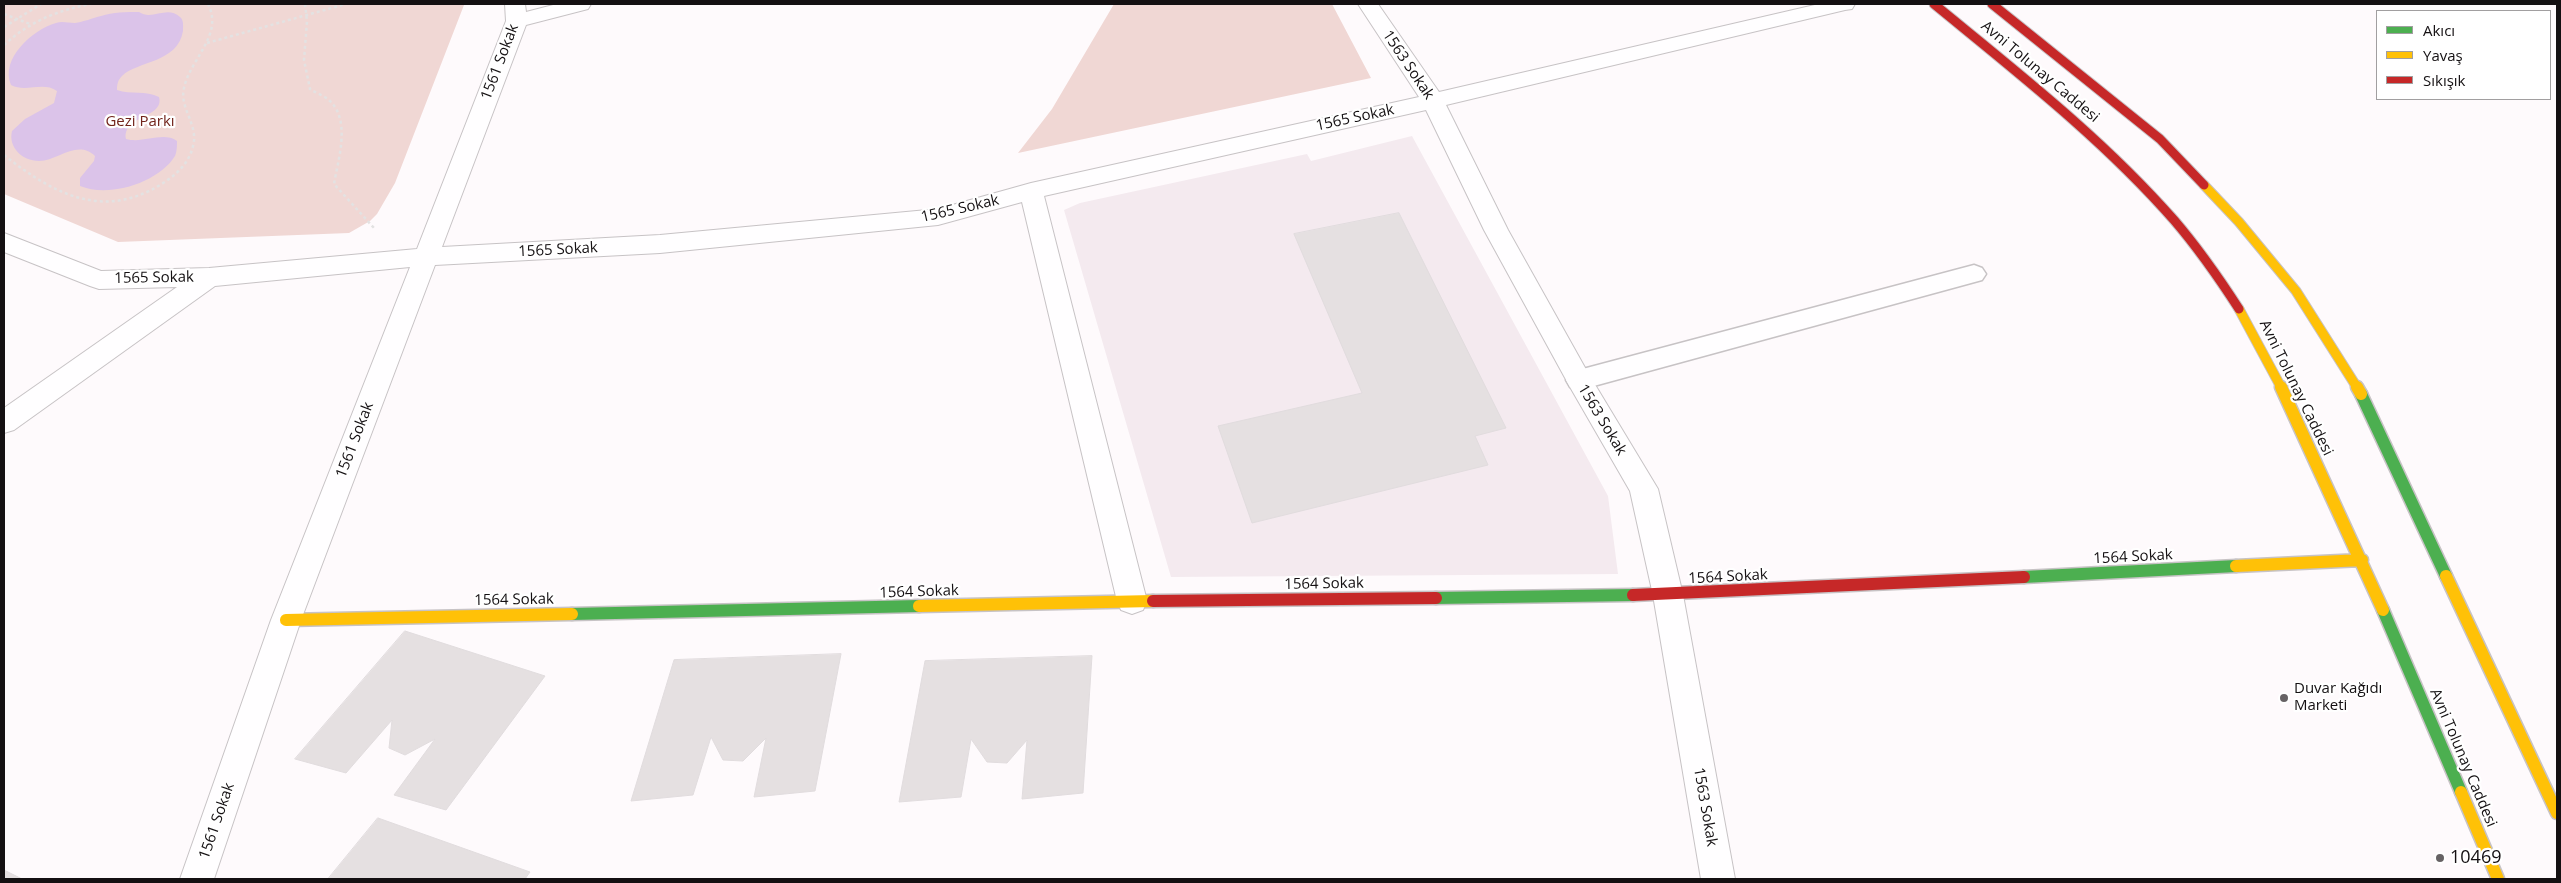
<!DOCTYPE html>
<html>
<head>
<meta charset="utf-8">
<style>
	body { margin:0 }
	#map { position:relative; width:2561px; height:883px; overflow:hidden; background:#fefafc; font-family:"Open Sans",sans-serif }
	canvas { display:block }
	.frame { position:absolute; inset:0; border:5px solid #141012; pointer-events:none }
	.legend { position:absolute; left:2376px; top:10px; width:175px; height:90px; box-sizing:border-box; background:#fff; border:1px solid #a19fa0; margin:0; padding:6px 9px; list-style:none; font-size:15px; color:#141012 }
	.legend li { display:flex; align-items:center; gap:10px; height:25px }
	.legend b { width:25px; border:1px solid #a19fa0 }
</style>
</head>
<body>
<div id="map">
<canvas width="2561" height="883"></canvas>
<div class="frame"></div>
<ul class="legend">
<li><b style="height:6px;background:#4caf50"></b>Akıcı</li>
<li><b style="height:6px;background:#ffc107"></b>Yavaş</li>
<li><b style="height:6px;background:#c62828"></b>Sıkışık</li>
</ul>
</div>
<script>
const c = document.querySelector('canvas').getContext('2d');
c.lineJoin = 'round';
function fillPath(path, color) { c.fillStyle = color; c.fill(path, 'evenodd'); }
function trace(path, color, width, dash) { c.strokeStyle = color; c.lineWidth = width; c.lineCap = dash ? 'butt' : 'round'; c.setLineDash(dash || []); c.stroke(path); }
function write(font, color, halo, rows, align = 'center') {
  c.font = font + ' "Open Sans",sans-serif'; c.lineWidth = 4.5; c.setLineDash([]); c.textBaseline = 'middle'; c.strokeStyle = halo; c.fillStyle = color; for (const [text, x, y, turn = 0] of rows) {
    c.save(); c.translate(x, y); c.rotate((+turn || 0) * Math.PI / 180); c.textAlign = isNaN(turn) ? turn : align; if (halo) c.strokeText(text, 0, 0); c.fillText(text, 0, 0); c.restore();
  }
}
fillPath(new Path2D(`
	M1412,136L1608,496L1618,574L1171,577L1064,210L1080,203L1307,154L1311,161Z`), '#f4eaef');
fillPath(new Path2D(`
	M4,4H464V5L395,183L377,214L370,221L349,233L118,242L4,194Z
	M1114,4H1332L1371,78L1018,153L1052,109Z`), '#f0d7d4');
fillPath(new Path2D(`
	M139,12C152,21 167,5 180,17C184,20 183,26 183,31C178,63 137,61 122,76C118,80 117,84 117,90C131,95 146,90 159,97C165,118 122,115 126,139C143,144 163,131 177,141C177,145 177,152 175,156C158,183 109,198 80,186V178L94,161L95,156C77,139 58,161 39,161C22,161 8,147 12,131L25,119L54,103L57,91C43,81 26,93 11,85C0,59 32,30 56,23C62,21 68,23 75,23C83,22 93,18 101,16C113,12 126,12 139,12Z`), '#dbc3e9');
const building = new Path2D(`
	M1399,213L1506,428L1475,436L1488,465L1252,523L1218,426L1362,393L1294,234Z
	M405,631L545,676L446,810L394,795L435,739L405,755L389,748L392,720L346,773L295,759Z
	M841,654L815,791L754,797L766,738L743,761L723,760L711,737L693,795L631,801L674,660Z
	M1092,656L1083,793L1022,799L1027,740L1007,763L987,762L971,739L961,797L899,802L925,661Z
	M378,818L530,872L525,879H328Z
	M4,870L22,879H4Z`);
fillPath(building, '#e5e0e1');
trace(building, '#e1dcde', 1);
const lane = new Path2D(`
	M1974,265L1982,268L1986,274L1982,280L1579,390L1570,387L1566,380L1570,373L1579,370Z`);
const street = new Path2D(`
	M505,4H525L526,12L557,4H591L588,9L526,25L442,247L660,235L938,209L1031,183L1419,97L1358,4H1378L1439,92L1819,4H1855L1852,9L1845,10L1446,105L1508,230L1588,373L1658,489L1683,595L1735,879H1701L1653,595L1630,491L1570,387L1484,230L1426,110L1044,196L1147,601L1143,610L1132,614L1121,610L1117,601L1022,202L938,225L660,253L435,265L301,620L214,879H180L271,620L410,267L215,286L14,430L4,433V408L177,287L99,289L90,286L4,252V233L101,271L209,268L417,249L506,21Z`);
const fast = new Path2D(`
	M2361,394L2446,576
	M2024,577L2236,566
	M1436,598L1633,595
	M2383,610L2461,792
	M572,614L919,606`);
const slowFar1 = new Path2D(`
	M2204,185L2239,222L2296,291L2358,389
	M2239,309L2282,389`);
const slow = new Path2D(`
	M2281,387L2383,610
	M2357,387L2361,394
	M2236,566L2362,560
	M2446,576L2557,813
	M919,606L1153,601
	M286,620L572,614
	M2461,792L2498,879`);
const jamFar1 = new Path2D(`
	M1934,4C2017,72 2103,139 2174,220C2198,248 2219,278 2239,309
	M1992,4L2160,139L2204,185`);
const jam = new Path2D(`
	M1633,595L2024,577
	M1153,601L1436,598`);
trace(lane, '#c7c3c5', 3);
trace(street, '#c7c3c5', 2);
trace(fast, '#c7c3c5', 15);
trace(slowFar1, '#c7c3c5', 11);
trace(slow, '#c7c3c5', 15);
trace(jamFar1, '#c7c3c5', 11);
trace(jam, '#c7c3c5', 15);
trace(new Path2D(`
	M305,4L307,21L304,60L310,89C316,93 325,96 330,101C351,121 338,160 334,184L374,228
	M4,14L30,24
	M4,27L41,4
	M207,43L346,4
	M4,45C29,22 58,10 91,4
	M4,155C51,192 101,221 160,185C175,176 189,164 193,146C199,125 179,108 184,88C190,59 224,35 208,4`), '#e3e2e2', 2.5, [3, 3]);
fillPath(lane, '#fffeff');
fillPath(street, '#fffeff');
trace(fast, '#4caf50', 12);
trace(slowFar1, '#ffc107', 9);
trace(slow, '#ffc107', 12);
trace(jamFar1, '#c62828', 9);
trace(jam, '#c62828', 12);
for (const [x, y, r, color] of [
	[2284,698,5,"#666264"],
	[2440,858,5,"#666264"]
]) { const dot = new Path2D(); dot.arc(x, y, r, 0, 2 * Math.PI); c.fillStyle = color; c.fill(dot); trace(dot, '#fff', 2); }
write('15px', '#141012', '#fff', [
	["1561 Sokak",500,62,-69],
	["1563 Sokak",1408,65,56],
	["Avni Tolunay Caddesi",2040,72,40],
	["1565 Sokak",1355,118,-12],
	["1565 Sokak",960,209,-13],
	["1565 Sokak",558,250,-3],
	["1565 Sokak",154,278,-1],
	["Avni Tolunay Caddesi",2296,388,64],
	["1563 Sokak",1602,420,59],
	["1561 Sokak",355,440,-69],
	["1564 Sokak",2133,557,-3],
	["1564 Sokak",1728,577,-3],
	["1564 Sokak",1324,584,-1],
	["1564 Sokak",919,592,-2],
	["1564 Sokak",514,600,-1],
	["Avni Tolunay Caddesi",2463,758,67],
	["1563 Sokak",1705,807,80],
	["1561 Sokak",217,821,-71]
]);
write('15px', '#72241b', '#fff', [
	["Gezi Parkı",140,122]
]);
write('15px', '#141012', '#fff', [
	["Duvar Kağıdı",2294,689],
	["Marketi",2294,706]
], 'left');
write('18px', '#141012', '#fff', [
	["10469",2450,858]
], 'left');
</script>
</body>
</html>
